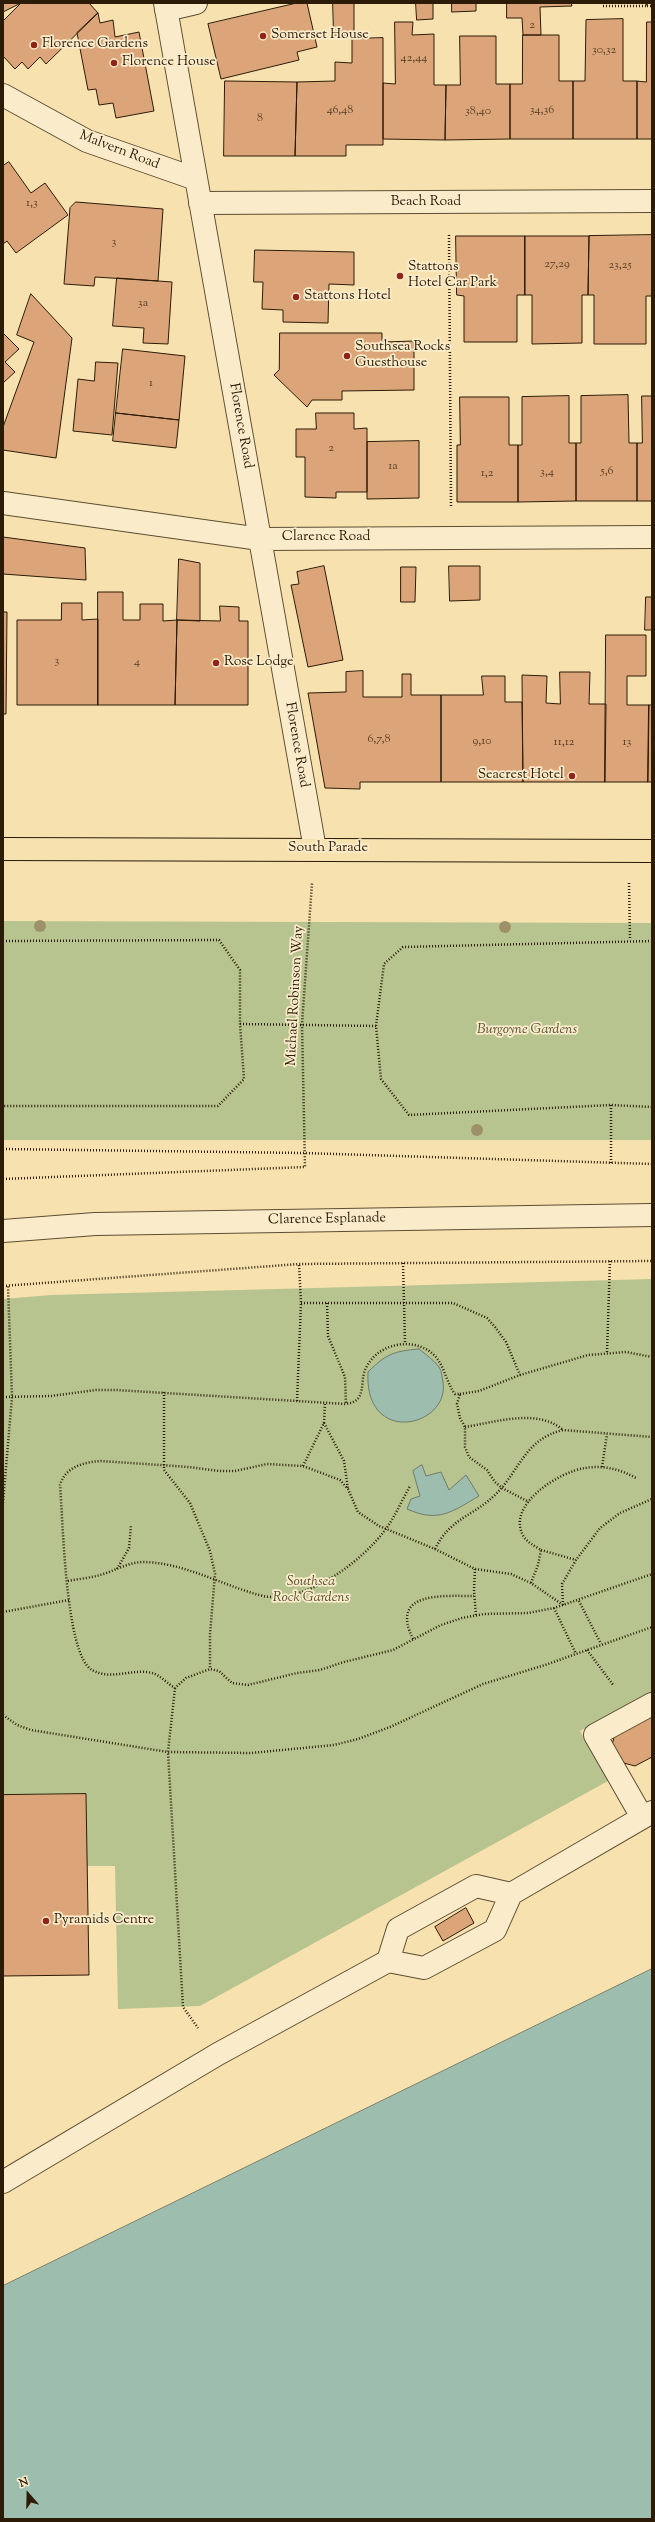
<!DOCTYPE html>
<html>
<head>
<meta charset="utf-8">
<style>
	body { margin:0 }
	#map { position:relative; width:655px; height:2522px; overflow:hidden; background:#f7e2af; font-family:"Sorts Mill Goudy",serif }
	canvas { display:block }
	.frame { position:absolute; inset:0; border:4px solid #2b1b07; pointer-events:none }
	.north { position:absolute; left:8px; top:2474px; width:40px; height:40px; -webkit-text-stroke:3px #faeccb; paint-order:stroke; rotate:340deg; font-size:11px; font-weight:700; line-height:16px; text-align:center; color:#2b1b07 }
	.north::after { content:''; display:block; margin:auto; width:14px; height:18px; background:#2b1b07; clip-path:polygon(50% 0,100% 100%,50% 72%,0 100%) }
</style>
</head>
<body>
<div id="map">
<canvas width="655" height="2522"></canvas>
<div class="frame"></div>
<div class="north">N</div>
</div>
<script>
const c = document.querySelector('canvas').getContext('2d');
c.lineJoin = 'round';
function fillPath(path, color) { c.fillStyle = color; c.fill(path, 'evenodd'); }
function trace(path, color, width, dash) { c.strokeStyle = color; c.lineWidth = width; c.lineCap = dash ? 'butt' : 'round'; c.setLineDash(dash || []); c.stroke(path); }
function write(font, color, halo, rows, align = 'center') {
  c.font = font + ' "Sorts Mill Goudy",serif'; c.lineWidth = 3.5; c.setLineDash([]); c.textBaseline = 'middle'; c.strokeStyle = halo; c.fillStyle = color; for (const [text, x, y, turn = 0] of rows) {
    c.save(); c.translate(x, y); c.rotate((+turn || 0) * Math.PI / 180); c.textAlign = isNaN(turn) ? turn : align; if (halo) c.strokeText(text, 0, 0); c.fillText(text, 0, 0); c.restore();
  }
}
fillPath(new Path2D(`
	M3,921L652,923V1140H3Z
	M652,1279V1693L580,1731L608,1781L200,2006L118,2009L115,1866H87L86,1794L3,1795V1299L51,1295Z`), '#b7c48f');
const water = new Path2D(`
	M419,1349C425,1354 434,1360 439,1367C442,1371 442,1378 443,1382C450,1427 364,1447 368,1372C386,1354 394,1351 419,1349Z
	M422,1465L426,1476L441,1472L449,1490L466,1475L479,1496C452,1512 438,1523 407,1509L411,1499L420,1496L413,1471Z
	M652,1969V2519H3V2286Z`);
fillPath(water, '#9dbdae');
trace(water, '#6f7c6b', 1);
const building = new Path2D(`
	M3,3H21L3,12Z
	M89,3L98,13L46,64L40,57L28,69L22,62L15,69L3,56V21L21,3Z
	M297,3H307L317,47L297,52L299,60L221,79L208,24Z
	M333,3H354V35H334Z
	M416,3H433V19L417,20Z
	M452,3H476V11L452,12Z
	M507,3H571L572,6L540,7L541,35H523L522,18H507Z
	M98,13L100,23L113,20L115,37L139,32L154,111L116,118L113,103L99,105L96,89L88,90L77,33Z
	M623,19V81H637V139H573V81H585L586,20Z
	M395,22H413L412,35L434,34V85H446L445,140L383,139V83L395,84Z
	M647,22H652V139H637V81L646,82Z
	M523,35H559V81H573V139H510V84H522Z
	M460,36H496V84H510V139L445,140L446,85H460Z
	M383,38V145H346V156H295L297,82L335,81V62L352,63V39Z
	M225,81L297,82L295,156H224Z
	M9,162L31,193L45,183L68,215L16,253L7,241L3,244V166Z
	M76,202L163,209L158,281L95,277L94,286L64,284L70,208Z
	M652,235V296H646V344H594V295H588L589,236Z
	M456,236H525V295H517V342H464V296L457,295Z
	M525,236H589L588,295H582V343L532,344V295H525Z
	M255,250L354,252V285L329,284L328,323L283,322V310L262,309L263,282H254Z
	M117,278L172,282L168,344L143,343L144,328L113,326Z
	M31,294L72,338L56,458L3,450V427L34,342L17,335Z
	M3,333L19,349L5,362L15,372L3,383Z
	M280,333H382V342L414,341V390L342,391V400H312L307,407L274,375L279,370Z
	M123,349L185,356L179,420L116,413Z
	M96,362L118,363L112,435L73,431L78,379L94,381Z
	M628,395L629,443H637V501H576V443H581V396Z
	M569,396V443H576V501L518,502V445H522V397Z
	M642,396H652V501H637V443H642Z
	M460,397H509V445H518V502H457V445H460Z
	M116,413L179,420L176,448L113,441Z
	M316,413H354V429L367,428V492H336V498L305,497V457H296V429H316Z
	M419,441V498L367,499V442Z
	M3,537L85,548L86,580L3,574Z
	M179,559L200,563V621L177,620Z
	M324,566L343,660L308,667L291,585L299,584L297,572Z
	M449,566H480V600L450,601Z
	M401,567H416L415,602H401Z
	M98,592H123V620H140V604H163V621L177,620L175,705H98Z
	M646,597H652V630H645Z
	M62,603H82V620L98,619V705H17V620H61Z
	M220,606L239,607V621H248V705H175L177,620L220,621Z
	M3,612H7L6,714H3Z
	M606,635H646V676H627V705H649L648,782H605Z
	M363,671V697H402V674H411V695H441V782H360V789L325,788L308,693L346,692V672Z
	M560,672H590L589,704H606L605,782H523L522,675L547,676L546,703L560,704Z
	M482,676H505V702H522L523,782H441V695H483Z
	M649,705H652V782H648Z
	M652,1713V1757L635,1766L620,1762L611,1748L616,1731Z
	M86,1794L89,1975L3,1976V1795Z
	M466,1908L474,1923L443,1941L435,1927Z`);
fillPath(building, '#dca579');
trace(building, '#2b1b07', 1);
const minor = new Path2D(`
	M165,3L315,849
	M166,10L196,3
	M3,95L87,141L196,179
	M200,203L652,201
	M3,503L260,539L652,537
	M3,1231L95,1224L652,1215
	M642,1817L595,1735L652,1704
	M388,1961L424,1968L495,1930L511,1894
	M3,2182L218,2054L388,1961L398,1929L476,1886L511,1894L652,1812`);
const major = new Path2D(`
	M3,849L652,851`);
trace(minor, '#5e4d31', 24);
trace(major, '#2b1b07', 24);
trace(new Path2D(`
	M603,6H647L646,3
	M647,6H652
	M449,235L451,506
	M629,883L630,940
	M3,941L219,940L240,970V1024L244,1079L218,1106H3
	M652,941L403,947L384,964L376,1026L381,1079L409,1115L611,1105L652,1107
	M240,1024L376,1026
	M611,1105V1164
	M3,1149L304,1153L652,1164
	M3,1179L305,1167L302,1024L312,883
	M403,1263L405,1343
	M3,1286L299,1264L652,1261
	M301,1303H453L487,1318L495,1327L506,1342L520,1375
	M327,1303L328,1336L345,1377L346,1404
	M607,1352L610,1261
	M164,1392V1470L190,1503L210,1551L215,1574L210,1634V1669
	M460,1394L479,1391L520,1375L588,1355L626,1352L652,1357
	M3,1397L51,1396L96,1390H116L346,1404C351,1403 356,1402 359,1397C364,1389 361,1377 366,1368C378,1342 416,1336 435,1356C445,1367 446,1382 455,1394H460L457,1404L460,1418L465,1427V1447L469,1457L487,1470L495,1482L502,1488L529,1502
	M297,1401L301,1303L299,1264
	M324,1423L344,1461L348,1489
	M465,1427C496,1422 538,1408 563,1430
	M303,1466L324,1423L325,1402
	M602,1467L607,1434
	M3,1503L12,1397L8,1286
	M435,1549C450,1518 474,1516 496,1494C520,1470 525,1439 563,1430L652,1437
	M541,1550L576,1560
	M117,1569L129,1548L131,1525
	M475,1569L474,1590L476,1616
	M68,1581C78,1579 90,1578 100,1575C115,1571 128,1562 144,1562C186,1563 223,1586 263,1596C303,1605 362,1562 385,1530C395,1517 402,1500 410,1486
	M531,1583L538,1565L541,1550C535,1546 528,1543 524,1537C504,1505 561,1471 585,1468C603,1465 620,1469 636,1478
	M579,1601L601,1644
	M563,1605L531,1583L511,1574L475,1569L435,1549L379,1526L358,1512L348,1489L340,1480L303,1466L267,1464L235,1471H219L189,1467L101,1461C84,1462 65,1467 60,1485C63,1518 65,1655 92,1670C112,1681 132,1668 152,1673C160,1675 168,1684 175,1688L186,1678L210,1669L219,1671L232,1683L248,1685L297,1673L320,1670L344,1662L393,1650L441,1625L462,1618L484,1614L528,1613L554,1608L652,1574
	M563,1605L562,1584L576,1560L600,1528L620,1513L652,1499
	M554,1608L576,1654
	M3,1612L69,1600
	M413,1639C389,1591 443,1596 474,1596
	M587,1650L614,1686
	M175,1688L168,1752L183,2007L198,2028
	M3,1715L17,1725L31,1730L168,1752L251,1753L334,1745L358,1739L390,1727L483,1684L545,1665L652,1627`), '#2b1b07', 2.5, [1, 2]);
trace(minor, '#faeccb', 22);
trace(major, '#f7e2af', 22);
c.fillStyle = '#9e9169';
for (const [x, y] of [
	[40,926],
	[505,927],
	[477,1130]
]) { c.beginPath(); c.arc(x, y, 6, 0, 2 * Math.PI); c.fill(); }
for (const [x, y, r, color] of [
	[263,36,4,"#8f2418"],
	[34,45,4,"#8f2418"],
	[114,63,4,"#8f2418"],
	[400,276,4,"#8f2418"],
	[296,297,4,"#8f2418"],
	[347,356,4,"#8f2418"],
	[216,663,4,"#8f2418"],
	[572,776,4,"#8f2418"],
	[46,1921,4,"#8f2418"]
]) { const dot = new Path2D(); dot.arc(x, y, r, 0, 2 * Math.PI); c.fillStyle = color; c.fill(dot); trace(dot, '#faeccb', 1.5); }
write('12px', '#573e24', null, [
	["2",532,26],
	["30,32",604,51],
	["42,44",414,59],
	["46,48",340,111],
	["34,36",542,111],
	["38,40",478,112],
	["8",260,119],
	["1,3",32,204],
	["3",114,243],
	["27,29",557,265],
	["23,25",620,266],
	["3a",143,304],
	["1",151,384],
	["2",331,449],
	["1a",393,467],
	["5,6",607,472],
	["3,4",547,473],
	["1,2",487,474],
	["3",57,662],
	["4",137,663],
	["6,7,8",379,740],
	["9,10",482,742],
	["11,12",564,743],
	["13",627,743]
]);
write('14px', '#2b1b07', '#faeccb', [
	["Somerset House",271,36],
	["Florence Gardens",42,45],
	["Florence House",122,63],
	["Stattons",408,268],
	["Hotel Car Park",408,284],
	["Stattons Hotel",304,297],
	["Southsea Rocks",355,348],
	["Guesthouse",355,364],
	["Rose Lodge",224,663],
	["Seacrest Hotel",564,776,"right"],
	["Pyramids Centre",54,1921]
], 'left');
write('14px', '#2b1b07', '#faeccb', [
	["Malvern Road",119,151,21],
	["Beach Road",426,203],
	["Florence Road",240,426,80],
	["Clarence Road",326,538],
	["Florence Road",296,745,80],
	["South Parade",328,849],
	["Michael Robinson Way",296,996,-87],
	["Clarence Esplanade",327,1220,-1]
]);
write('italic 14px', '#554e30', '#faeccb', [
	["Burgoyne Gardens",527,1031],
	["Southsea",311,1583],
	["Rock Gardens",311,1599]
]);
</script>
</body>
</html>
